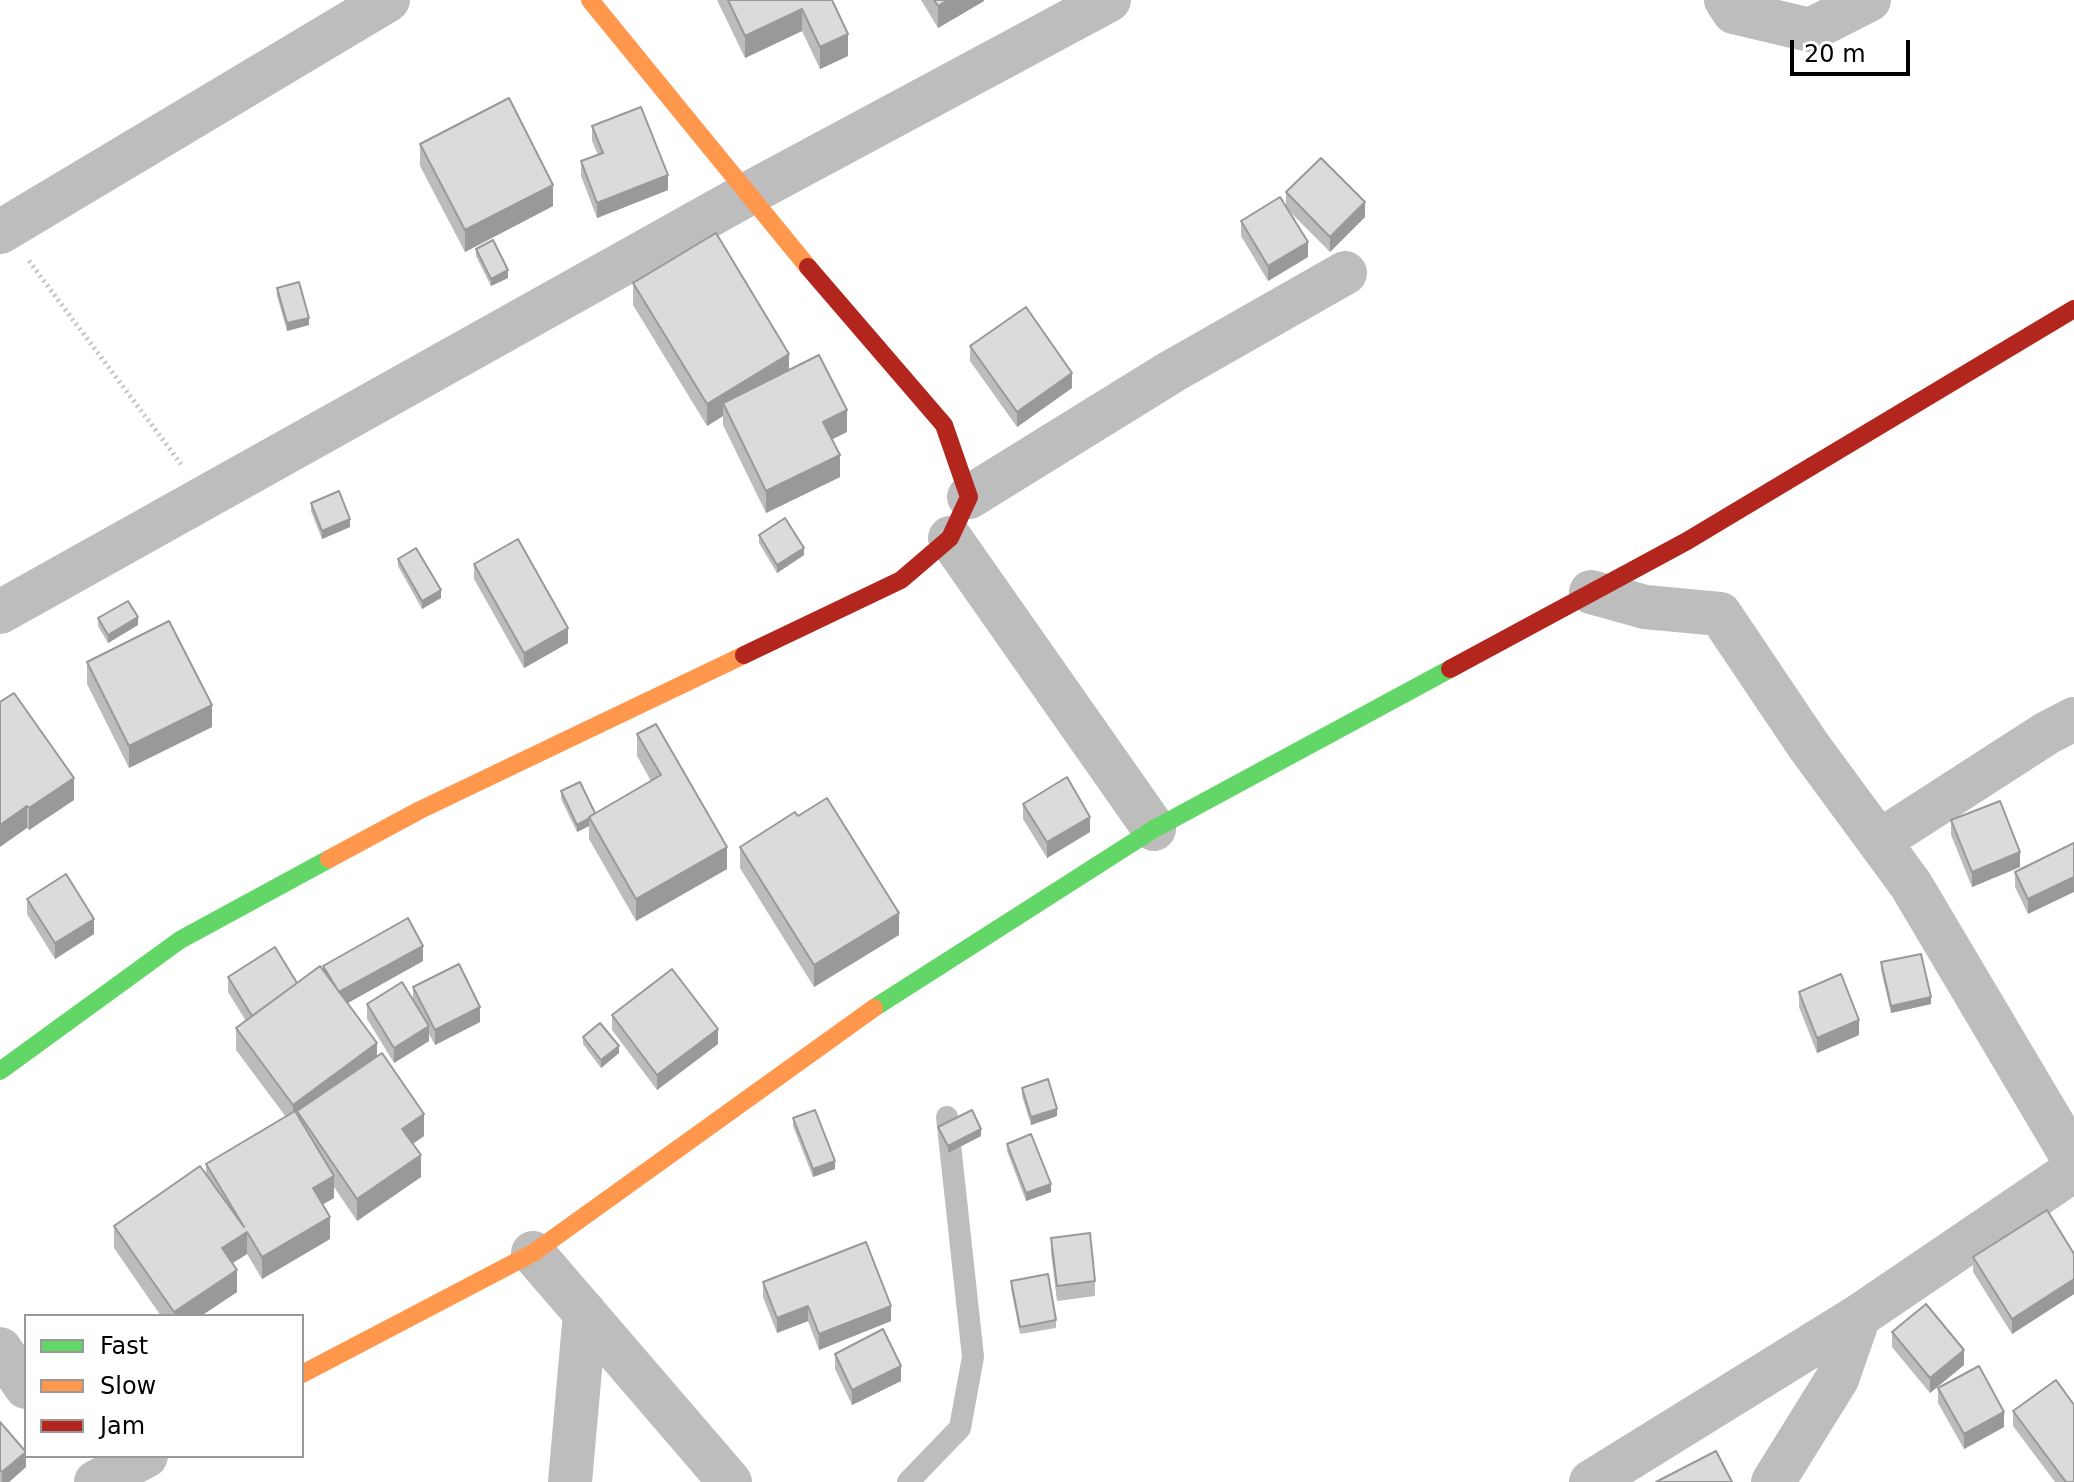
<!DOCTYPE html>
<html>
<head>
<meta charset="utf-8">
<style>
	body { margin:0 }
	#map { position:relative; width:2074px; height:1482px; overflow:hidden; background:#fff; font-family:"DejaVu Sans",sans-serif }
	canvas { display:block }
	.legend { position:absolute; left:24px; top:1314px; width:280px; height:144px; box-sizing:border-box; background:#fff; border:2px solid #999; margin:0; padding:10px 14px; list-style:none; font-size:24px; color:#000 }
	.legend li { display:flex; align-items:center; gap:16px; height:40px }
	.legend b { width:40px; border:2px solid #999 }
	.scale { position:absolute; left:1790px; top:40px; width:120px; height:36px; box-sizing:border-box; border:4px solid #000; border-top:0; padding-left:10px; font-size:24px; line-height:28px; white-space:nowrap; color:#000; -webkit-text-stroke:6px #fff; paint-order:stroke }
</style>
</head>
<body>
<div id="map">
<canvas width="2074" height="1482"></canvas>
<ul class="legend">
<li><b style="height:10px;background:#63d668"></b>Fast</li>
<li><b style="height:10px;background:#ff974d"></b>Slow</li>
<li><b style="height:10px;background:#b3261e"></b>Jam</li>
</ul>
<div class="scale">20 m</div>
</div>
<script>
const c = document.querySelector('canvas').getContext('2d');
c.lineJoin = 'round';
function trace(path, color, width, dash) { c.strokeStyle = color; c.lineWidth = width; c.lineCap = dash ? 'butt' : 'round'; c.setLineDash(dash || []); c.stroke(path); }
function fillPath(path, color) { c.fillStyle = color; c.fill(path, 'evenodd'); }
trace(new Path2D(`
	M29,261L181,464`), '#c2c2c2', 5, [2, 4]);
trace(new Path2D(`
	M908,1482L960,1428L973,1357L947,1117`), '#bdbdbd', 22);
trace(new Path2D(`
	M1726,0L1734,12L1810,30L1869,0
	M0,232L388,0
	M969,497L1171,372L1345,273
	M950,538L1154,829
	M1591,592L1645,607L1720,614L1808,745L1911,885L2074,1160
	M0,612L746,195L1109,0
	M1881,840L2047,733L2074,719
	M533,1253L730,1482
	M0,1349L26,1387
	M96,1482L146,1456
	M570,1482L585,1313
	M1591,1482L1859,1316L2074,1170
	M1773,1482L1837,1379L1859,1316`), '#bdbdbd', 44);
trace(new Path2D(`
	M874,1008L1154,829L1450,669
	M0,1071L180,940L329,859`), '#63d668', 18);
trace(new Path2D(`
	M590,0L808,267
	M329,859L420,810L744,655
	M302,1374L533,1253L874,1008`), '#ff974d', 18);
trace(new Path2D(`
	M744,655L901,580L950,538L969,497L944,425L808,267
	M1450,669L1687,541L2074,309`), '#b3261e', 18);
fillPath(new Path2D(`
	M717,0H832L848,56L820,69L802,31L745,58Z
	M921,0H984V1L938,28Z
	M592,126L668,190L597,218L581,176V161L598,155L592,141Z
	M420,144L553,206L465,252L420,166Z
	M1286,192L1365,217L1330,252L1288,210L1308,257L1268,281L1241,236V221L1286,206Z
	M476,249L508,278L491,286L476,256Z
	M633,283L789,370L847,432L832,439L840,477L766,513L723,425V416L707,426L633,305Z
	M277,288L309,325L287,331L277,296Z
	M970,346L1072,388L1017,427L970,361Z
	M311,503L350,527L322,539L311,511Z
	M759,535L804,555L777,573L759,543Z
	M398,559L441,598L422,609L398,566Z
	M474,564L568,643L524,668L474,579Z
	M98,618L138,625L108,643L98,626Z
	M87,662L212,727L129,768L87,684Z
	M0,702L74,800L29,830L27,828Z
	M637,734L727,869L636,921L589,839V826L577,832L561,799V791L595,813L651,781L637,756Z
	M1023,804L1090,832L1047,858L1023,819Z
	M798,816L899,935L814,987L740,868V847Z
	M1951,820L2020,867L1972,887L1951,835Z
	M2074,843L2028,914L2015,887V872Z
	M27,899L94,934L55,959L27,914Z
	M423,961L347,1003L424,1136L413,1144L421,1177L357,1221L334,1187V1198L323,1204L330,1239L262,1279L247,1254L232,1263L237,1292L201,1316H161L114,1248V1226L206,1174V1164L286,1117L236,1050V1028L246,1021L228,992V977L297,983L323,970V966Z
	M1881,962L1931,1004L1891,1013L1881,970Z
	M413,987L480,1022L435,1045L429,1034V1041L394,1063L367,1019V1004L413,1000Z
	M1799,992L1859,1035L1817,1053L1799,1007Z
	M612,1015L718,1044L657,1090L612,1030Z
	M583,1037L619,1053L601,1068L583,1044Z
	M1022,1088L1057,1116L1031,1125L1022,1096Z
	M793,1118L835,1169L813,1177L793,1126Z
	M938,1127L981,1136L948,1153L938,1134Z
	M1007,1144L1051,1192L1026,1201L1007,1151Z
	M1051,1238L1095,1281V1296L1057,1301L1051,1253Z
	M2074,1254V1294L2012,1334L1973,1272V1257Z
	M1011,1281L1056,1320V1328L1020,1334L1011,1289Z
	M763,1282L891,1321L819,1350L808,1321L777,1333L763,1297Z
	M1892,1332L1964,1365L1930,1393L1892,1347Z
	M835,1354L901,1381L852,1405L835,1369Z
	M1938,1388L2004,1427L1964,1449L1938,1403Z
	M2013,1411L2074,1482H2055L2013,1426Z
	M0,1422L26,1467L9,1482H0Z`), '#bcbcbc');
fillPath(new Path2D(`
	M948,0H984V1L938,28V6Z
	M802,9V31L745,58V36Z
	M848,34V56L820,69V47Z
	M668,175V190L597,218V203Z
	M553,185V206L465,252V230Z
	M1365,202V217L1330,252V237Z
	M1308,242V257L1268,281V266Z
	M508,270V278L491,286V279Z
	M309,318V325L287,331V323Z
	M789,354V376L723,403V416L707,426V404Z
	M1072,373V388L1017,427V412Z
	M847,410V432L823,444V422Z
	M840,455V477L766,513V491Z
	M350,519V527L322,539V531Z
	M804,548V555L777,573V565Z
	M441,590V598L422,609V601Z
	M138,617V625L108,643V635Z
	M568,628V643L524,668V653Z
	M212,705V727L129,768V746Z
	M74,778V800L29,830V808Z
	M27,806V828L0,847V825Z
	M1090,817V832L1047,858V842Z
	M589,818V826L577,832V825Z
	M727,847V869L636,921V899Z
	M2020,852V867L1972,887V872Z
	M2074,877V892L2028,914V899Z
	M899,913V935L814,987V965Z
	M94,919V934L55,959V943Z
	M423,946V961L339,1008V993Z
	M1931,997V1004L1891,1013V1006Z
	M480,1007V1022L435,1045V1030Z
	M1859,1020V1035L1817,1053V1038Z
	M429,1026V1041L394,1063V1048Z
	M718,1029V1044L657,1090V1075Z
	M377,1043V1065L297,1111V1125L293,1127V1105Z
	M619,1046V1053L601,1068V1060Z
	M1057,1109V1116L1031,1125V1117Z
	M424,1114V1136L402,1151V1129Z
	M981,1129V1136L948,1153V1146Z
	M421,1155V1177L357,1221V1199Z
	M835,1161V1169L813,1177V1169Z
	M334,1176V1198L313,1210V1188Z
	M1051,1184V1192L1026,1201V1193Z
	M330,1217V1239L262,1279V1257Z
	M247,1232V1254L222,1270V1248Z
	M237,1270V1292L201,1316H174V1312Z
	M2074,1279V1294L2012,1334V1319Z
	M808,1306V1321L777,1333V1318Z
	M891,1306V1321L819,1350V1334Z
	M1964,1350V1365L1930,1393V1378Z
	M901,1366V1381L852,1405V1390Z
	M2004,1412V1427L1964,1449V1434Z
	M26,1452V1467L9,1482H2V1472Z`), '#999');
const building = new Path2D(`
	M728,0H832L848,34L820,47L802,9L745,36Z
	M934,0H948L938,6Z
	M509,98L553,185L465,230L420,144Z
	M641,107L668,175L597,203L581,161L603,153L592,126Z
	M1321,158L1365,202L1330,237L1286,192Z
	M1280,197L1308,242L1268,266L1241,221Z
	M716,233L789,354L707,404L633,283Z
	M493,240L508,270L491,279L476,249Z
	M299,282L309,318L287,323L277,288Z
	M1026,307L1072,373L1017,412L970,346Z
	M819,355L847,410L823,422L840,455L766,491L723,403Z
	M339,491L350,519L322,531L311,503Z
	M785,518L804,548L777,565L759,535Z
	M518,539L568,628L524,653L474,564Z
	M416,548L441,590L422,601L398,559Z
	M128,601L138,617L108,635L98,618Z
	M169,621L212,705L129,746L87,662Z
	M14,693L74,778L29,808L27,806L0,825V702Z
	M656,724L727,847L636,899L589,817L661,775L637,734Z
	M1067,777L1090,817L1047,842L1023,804Z
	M580,782L595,813L589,817L590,818L577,825L561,791Z
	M827,798L899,913L814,965L740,847L795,812L798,816Z
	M2000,801L2020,852L1972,872L1951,820Z
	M2074,843V877L2028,899L2015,872Z
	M66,874L94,919L55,943L27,899Z
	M408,918L423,946L339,992L323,966Z
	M275,947L297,983L252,1016L228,977Z
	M1921,954L1931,997L1891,1006L1881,962Z
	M459,964L480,1007L435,1030L413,987Z
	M320,966L377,1043L293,1105L236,1028Z
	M672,969L718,1029L657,1075L612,1015Z
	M1841,974L1859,1020L1817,1038L1799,992Z
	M402,982L429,1026L394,1048L367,1004Z
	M600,1023L619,1046L601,1060L583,1037Z
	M382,1053L424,1114L402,1129L421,1155L357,1199L297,1111Z
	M1048,1079L1057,1109L1031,1117L1022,1088Z
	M815,1110L835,1161L813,1169L793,1118Z
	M972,1110L981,1129L948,1146L938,1127Z
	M295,1111L334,1176L313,1188L330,1217L262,1257L247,1232L222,1248L237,1270L174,1312L114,1226L200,1166L244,1227L206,1164Z
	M1031,1134L1051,1184L1026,1193L1007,1144Z
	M2047,1210L2074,1254V1279L2012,1319L1973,1257Z
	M1090,1233L1095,1281L1057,1286L1051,1238Z
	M866,1242L891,1306L819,1334L808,1306L777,1318L763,1282Z
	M1048,1274L1056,1320L1020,1327L1011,1281Z
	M1926,1304L1964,1350L1930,1378L1892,1332Z
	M883,1329L901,1366L852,1390L835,1354Z
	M1979,1366L2004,1412L1964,1434L1938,1388Z
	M2056,1380L2074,1405V1482H2066L2013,1411Z
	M0,1422L26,1452L2,1472L0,1470Z
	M1716,1451L1732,1482H1656Z`);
fillPath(building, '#dbdbdb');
trace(building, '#999', 2);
</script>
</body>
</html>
